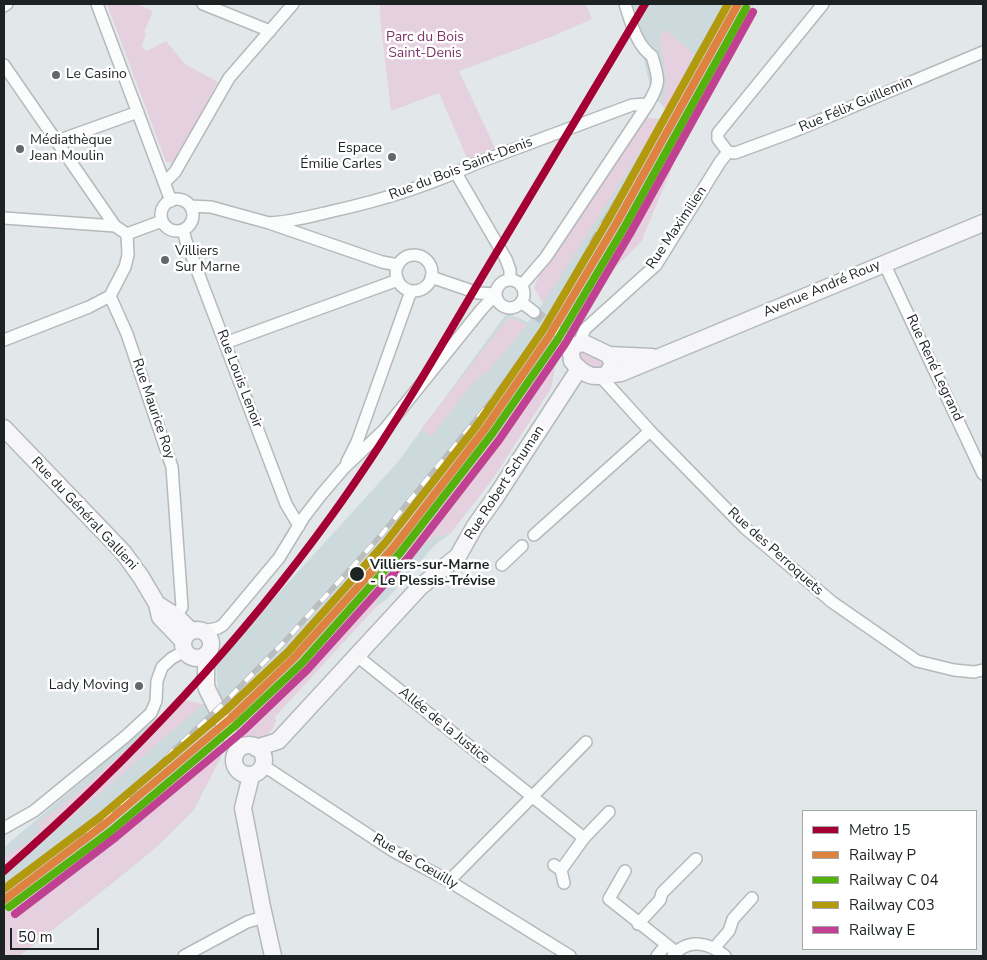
<!DOCTYPE html>
<html>
<head>
<meta charset="utf-8">
<style>
	body { margin:0 }
	#map { position:relative; width:987px; height:960px; overflow:hidden; background:#e2e8ea; font-family:"Nunito Sans",sans-serif }
	canvas { display:block }
	.frame { position:absolute; inset:0; border:5px solid #1d2223; pointer-events:none }
	.legend { position:absolute; left:802px; top:810px; width:175px; height:140px; box-sizing:border-box; background:#fff; border:1px solid #a5a7a7; margin:0; padding:6px 9px; list-style:none; font-size:15px; color:#1d2223 }
	.legend li { display:flex; align-items:center; gap:10px; height:25px }
	.legend b { width:25px; border:1px solid #a5a7a7 }
	.scale { position:absolute; left:10px; top:928px; width:89px; height:22px; box-sizing:border-box; border:2px solid #1d2223; border-top:0; padding-left:6px; font-size:15px; line-height:18px; white-space:nowrap; color:#1d2223; -webkit-text-stroke:4px #fff; paint-order:stroke }
</style>
</head>
<body>
<div id="map">
<canvas width="987" height="960"></canvas>
<div class="frame"></div>
<ul class="legend">
<li><b style="height:6px;background:#a50034"></b>Metro 15</li>
<li><b style="height:6px;background:#dd833f"></b>Railway P</li>
<li><b style="height:6px;background:#55b10c"></b>Railway C 04</li>
<li><b style="height:6px;background:#b2990e"></b>Railway C03</li>
<li><b style="height:6px;background:#c04191"></b>Railway E</li>
</ul>
<div class="scale">50 m</div>
</div>
<script>
const c = document.querySelector('canvas').getContext('2d');
c.lineJoin = 'round';
function fillPath(path, color) { c.fillStyle = color; c.fill(path, 'evenodd'); }
function trace(path, color, width, dash) { c.strokeStyle = color; c.lineWidth = width; c.lineCap = dash ? 'butt' : 'round'; c.setLineDash(dash || []); c.stroke(path); }
function write(font, color, halo, rows, align = 'center') {
  c.font = font + ' "Nunito Sans",sans-serif'; c.lineWidth = 5; c.setLineDash([]); c.textBaseline = 'middle'; c.strokeStyle = halo; c.fillStyle = color; for (const [text, x, y, turn = 0] of rows) {
    c.save(); c.translate(x, y); c.rotate((+turn || 0) * Math.PI / 180); c.textAlign = isNaN(turn) ? turn : align; if (halo) c.strokeText(text, 0, 0); c.fillText(text, 0, 0); c.restore();
  }
}
fillPath(new Path2D(`
	M631,4H753L613,270L587,304L578,324L559,325L552,338L558,351L551,388L492,480L450,534L436,544L386,600L376,607L355,629L275,716L276,722L232,725L217,737L221,757L193,811L154,849L110,885L19,956H4V847L156,719L183,700L203,704L218,691L216,662L397,463L507,313L528,322L543,303L534,287L647,118L661,119L666,109L652,95Z`), '#cddadd');
fillPath(new Path2D(`
	M107,4H136L153,11L144,32L146,34L142,45L143,48L147,51L166,41L185,64L218,82L174,163L166,162Z
	M380,4H586L592,19L551,37L459,71L495,148L468,160L439,93L391,111L380,18Z
	M743,4H754L693,121L681,117Z
	M665,29L694,54L666,109L662,105L667,85L660,39Z
	M647,118L661,119L543,303L534,287L539,276Z
	M677,127L687,132L641,242L613,270L587,304L578,324L559,325L570,311Z
	M509,317L527,325L489,370L473,383L431,437L421,429Z
	M552,338L558,351L551,388L492,480L450,534L434,537L406,560L397,553C452,483 506,414 552,338Z
	M582,350L603,360L604,367L592,371L576,354Z
	M388,562L398,569L378,599L376,607L275,717C277,730 262,743 249,737C243,735 237,729 232,725L297,663L349,609Z
	M183,700L203,704L104,790L4,873V857L30,841L40,829L37,823L62,806Z
	M217,737L221,757L193,811L154,849L110,885L19,956H4V910C77,854 148,798 217,737Z`), '#e4d0df');
trace(new Path2D(`
	M534,312L559,332`), '#bbc0c2', 11, [11, 5.5]);
const street = new Path2D(`
	M97,4L171,201
	M203,4L270,31
	M4,6L7,4
	M4,65L115,226L127,234L128,255L125,267L110,296L89,307L4,340
	M57,141L138,112
	M728,152L735,153L792,132L983,52
	M728,152L718,139V133L823,4
	M456,173L506,259L510,270V280
	M165,185L166,181L175,172L229,78L293,4
	M161 215a16 16 0 1 1 32 0a16 16 0 1 1-32 0Z
	M190,206L211,207L269,223L382,262L398,265
	M4,218L115,226
	M269,223C291,222 312,216 333,211C383,200 431,185 477,163L632,105L648,104
	M183,230L186,241L286,504L299,526
	M127,234L162,221
	M396 273a18 18 0 1 1 36 0a18 18 0 1 1-36 0Z
	M884,263L983,474
	M431,277L478,293L496,294
	M496 294a14 14 0 1 1 28 0a14 14 0 1 1-28 0Z
	M521,286L546,257L648,104C661,82 659,80 652,56C636,45 631,22 625,4
	M110,296L127,334L172,467L182,607L176,616
	M521,302L534,312
	M559,332L574,345
	M225,343L398,280
	M579,343L585,329L656,265L720,162L728,152
	M601,377L650,431L745,528L832,602L917,661L954,670L974,672L983,670
	M347,462L357,442L411,291
	M534,535L650,431
	M502,565L522,546
	M204,631L218,628L223,625L279,558L304,517L321,495L344,468L385,429L481,310L496,294
	M357,656L584,838
	M262,768L270,770L393,851L449,881L570,956
	M4,828L34,811L126,736L151,713L156,701L157,681L162,667L172,658L185,651
	M554,865L561,870L564,883
	M561,870L584,838L609,812
	M625,871L609,899L676,952
	M449,881L586,742
	M638,924L660,900L662,893L696,859
	M715,947L729,931L733,919L752,898
	M184,956L247,922L264,917
	M657,956L666,945
	M673,956C687,938 709,942 725,956`);
const secondary = new Path2D(`
	M609,355L652,357
	M606,375L613,365L609,355L584,343L574,345L571,353L572,361C589,382 598,376 621,373L983,223
	M4,428L123,552L141,577L157,604L160,617L183,641
	M157,604L176,616L191,631
	M183 644a14 14 0 1 1 28 0a14 14 0 1 1-28 0Z
	M206,655V686L208,691L230,735L240,748
	M234 760a15 15 0 1 1 30 0a15 15 0 1 1-30 0Z
	M256,748L278,741L420,587L458,556L475,526L495,498L579,369
	M251,776L243,808L262,907L273,956`);
trace(street, '#b5b9bb', 14);
trace(secondary, '#b5b9bb', 19);
trace(street, '#fbfcfc', 11);
trace(secondary, '#f6f5f7', 16);
const rail = new Path2D(`
	M54,863L122,804L172,752L224,703L286,640L382,534L489,404L543,330L558,306L596,235L616,202
	M4,900L6,898`);
trace(rail, '#bcbebe', 5.5);
trace(rail, '#fff', 4, [11]);
trace(new Path2D(`
	M4,900L105,824L230,719L294,658L393,548L485,429L550,335L616,224L738,4`), '#dd833f', 8);
trace(new Path2D(`
	M9,907L111,831L236,725L301,664L400,553L492,434L558,339L624,228L746,8`), '#55b10c', 8);
trace(new Path2D(`
	M4,889L100,817L224,712L288,652L386,542L478,424L543,330L608,220L728,4`), '#b2990e', 8);
trace(new Path2D(`
	M15,914L116,837L242,732L307,670L407,559L499,440L565,344L631,232L753,12`), '#c04191', 8);
trace(new Path2D(`
	M4,871C126,764 237,647 332,515C387,439 435,357 483,275C537,185 591,94 645,4`), '#a50034', 8);
for (const [x, y, r, color] of [
	[56,75,5,"#626769"],
	[20,149,5,"#626769"],
	[392,157,5,"#626769"],
	[165,260,5,"#626769"],
	[357,574,8,"#1d2223"],
	[139,686,5,"#626769"]
]) { const dot = new Path2D(); dot.arc(x, y, r, 0, 2 * Math.PI); c.fillStyle = color; c.fill(dot); trace(dot, '#fff', 2); }
write('14px', '#7d3468', '#fff', [
	["Parc du Bois",425,38],
	["Saint-Denis",425,54]
]);
write('14px', '#1d2223', '#fff', [
	["Le Casino",66,75],
	["Médiathèque",30,141],
	["Jean Moulin",30,157],
	["Espace",382,149,"right"],
	["Émilie Carles",382,165,"right"],
	["Villiers",175,252],
	["Sur Marne",175,268],
	["Lady Moving",129,686,"right"]
], 'left');
write('14px', '#1d2223', '#fff', [
	["Rue Félix Guillemin",856,105,-23],
	["Rue du Bois Saint-Denis",461,169,-21],
	["Rue Maximilien",677,228,-56],
	["Avenue André Rouy",822,289,-23],
	["Rue René Legrand",934,368,65],
	["Rue Louis Lenoir",239,379,69],
	["Rue Maurice Roy",153,409,71],
	["Rue Robert Schuman",505,483,-57],
	["Rue du Général Gallieni",84,514,47],
	["Rue des Perroquets",775,552,42],
	["Allée de la Justice",444,726,39],
	["Rue de Cœuilly",415,862,30]
]);
write('bold 14px', '#1d2223', '#fff', [
	["Villiers-sur-Marne",370,566],
	["- Le Plessis-Trévise",370,582]
], 'left');
</script>
</body>
</html>
